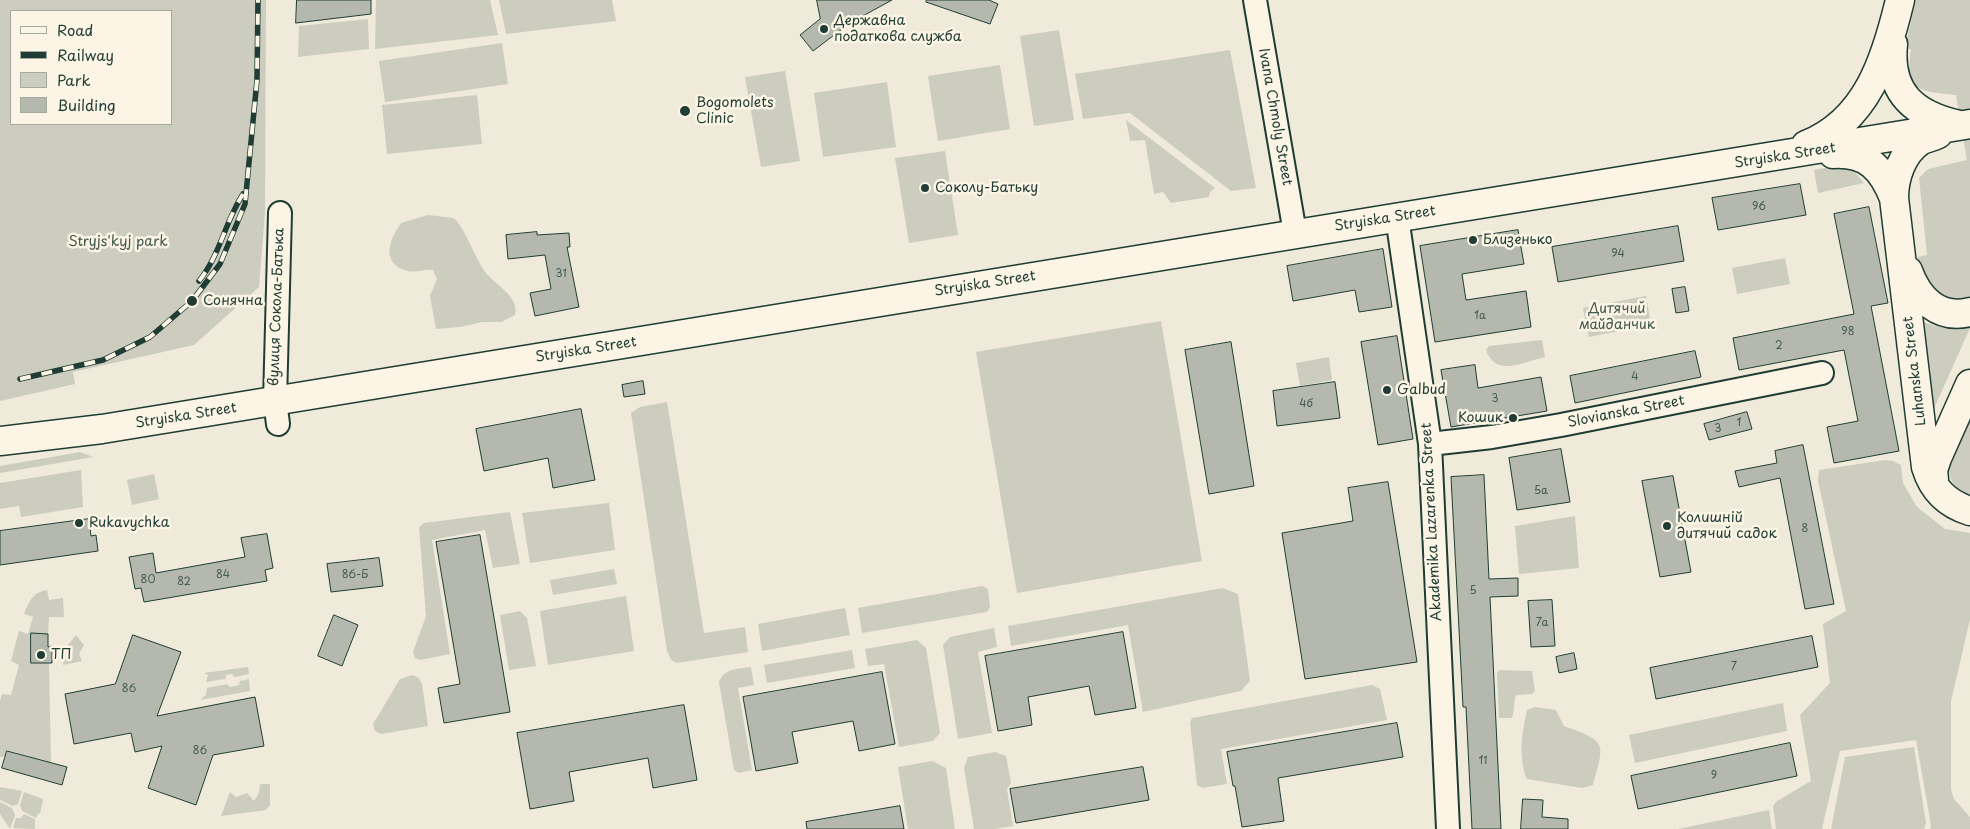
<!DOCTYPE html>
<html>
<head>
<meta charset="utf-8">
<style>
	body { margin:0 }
	#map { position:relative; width:1970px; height:829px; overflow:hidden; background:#efeada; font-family:"Playpen Sans",sans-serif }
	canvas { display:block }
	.legend { position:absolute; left:10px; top:10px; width:162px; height:115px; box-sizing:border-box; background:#fcf5e5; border:1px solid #a4ab9e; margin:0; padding:6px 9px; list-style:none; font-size:15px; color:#1f3d34 }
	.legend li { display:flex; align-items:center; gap:10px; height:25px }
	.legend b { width:25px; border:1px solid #a4ab9e }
</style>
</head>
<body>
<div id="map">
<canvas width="1970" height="829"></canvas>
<ul class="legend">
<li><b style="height:6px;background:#fcf5e5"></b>Road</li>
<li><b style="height:6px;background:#1f3d34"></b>Railway</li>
<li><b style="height:14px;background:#cccdbf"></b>Park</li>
<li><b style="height:14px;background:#b5b9ad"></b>Building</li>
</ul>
</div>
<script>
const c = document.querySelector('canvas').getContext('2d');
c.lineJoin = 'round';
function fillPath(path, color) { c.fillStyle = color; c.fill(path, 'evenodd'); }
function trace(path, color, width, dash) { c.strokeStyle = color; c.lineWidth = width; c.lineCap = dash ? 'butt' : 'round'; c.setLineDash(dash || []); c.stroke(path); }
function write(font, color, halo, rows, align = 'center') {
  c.font = font + ' "Playpen Sans",sans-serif'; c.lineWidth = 5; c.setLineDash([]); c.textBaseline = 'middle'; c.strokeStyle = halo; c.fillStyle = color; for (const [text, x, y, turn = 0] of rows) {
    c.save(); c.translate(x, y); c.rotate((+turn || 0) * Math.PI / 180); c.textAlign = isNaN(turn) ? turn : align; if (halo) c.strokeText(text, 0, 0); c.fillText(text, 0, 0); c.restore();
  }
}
fillPath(new Path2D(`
	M0,0H266L265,213L259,287L194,345L73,372L75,384L0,401ZM11,11H171V124H11Z
	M376,0H490L498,35L375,49Z
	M499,0H612L616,21L506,34Z
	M1916,0H1970V299C1939,306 1924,286 1918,257L1927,255L1919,178L1928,169L1967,160L1956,95C1920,91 1904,93 1911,49L1905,48Z
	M368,19L369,49L298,57L299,26Z
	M1059,30L1074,120L1034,126L1020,36Z
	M502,43L508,84L385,102L379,61Z
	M1230,50L1256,188L1231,191L1130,113L1083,119L1075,74Z
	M1000,65L1010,129L938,141L928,76Z
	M785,71L800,161L761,167L745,77Z
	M887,82L896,147L823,157L814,93Z
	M477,95L482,144L387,154L382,105Z
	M1126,120L1215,188L1210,192L1209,197L1171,203L1163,192L1154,194L1145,140L1130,141Z
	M945,151L958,235L909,243L895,158Z
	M1842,165L1854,171L1864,183L1818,193L1814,170Z
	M428,215L453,218L456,220C468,235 473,253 483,269C492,284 520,295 515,315L501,322H482L460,327L436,329L430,296L437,279L433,270C425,269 416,273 408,271C380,264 389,240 401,223Z
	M1785,258L1790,284L1737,294L1732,268Z
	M1646,296L1651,325L1589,337L1583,308Z
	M1918,320C1936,327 1950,330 1970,328L1928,422Z
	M1161,321L1202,561L1017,593L976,352Z
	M1542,340L1545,357C1523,362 1496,378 1486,350L1489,346Z
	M1329,357L1332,380L1300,386L1296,363Z
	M667,402L704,633L745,627L748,652L677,663L671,660L667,651L631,413L640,407Z
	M1970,407V496C1929,479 1959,435 1970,407Z
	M80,452L93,457L0,473V466Z
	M1885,460L1893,461L1901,465L1903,483L1917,507L1945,529L1970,533V619L1951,701V789L1954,799L1970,817V829H1930L1931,825L1916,740L1840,751L1822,829H1776L1773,806L1777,801L1811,781L1800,715L1830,683L1823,624L1846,611L1818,481L1819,470Z
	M81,470L83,507L21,517L19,506L0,509V483Z
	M154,474L159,499L132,505L127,480Z
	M609,503L615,550L530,563L522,513Z
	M510,512L520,564L493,568L485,530L432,540L450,654L420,660L415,658L413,652L426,616L419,527L424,523Z
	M1575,516L1579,568L1519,574L1515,526Z
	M614,569L617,584L553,595L550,580Z
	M982,586L988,589L990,607L987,612L862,633L858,608Z
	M1223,588L1238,594L1250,681L1241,691L1143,712L1128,625L1011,646L1008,626Z
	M47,590L49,600L63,598L64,617H49L48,634H31V662L49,663L51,763L7,750L5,756L0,757V701L2,694L11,695L19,665L11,661L19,631L28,634L33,617L24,614C30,600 32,593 47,590Z
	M626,596L634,651L548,665L540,611Z
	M845,608L850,635L762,651L758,624Z
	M520,611L527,618L536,666L509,670L500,615Z
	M994,628L997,647L978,652L992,733L958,739L943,645L950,637Z
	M76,635L84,645L79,654L82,661L63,665L67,646Z
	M917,640L926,648L940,733L933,741L899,747L884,664L868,666L865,649Z
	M852,650L855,668L767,683L764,665Z
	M248,667L249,674L235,677L232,674L226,675L225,679L206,682L208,675L204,673Z
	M751,667L754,685L738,688L752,770L739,773L734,770L719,682C724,668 738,669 751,667Z
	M1500,670L1532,671L1535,691L1532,694L1517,695L1515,697L1513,715L1511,718H1499L1497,672Z
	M412,675L419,678L422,684L428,726L381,734L375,731L373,724L400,679Z
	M249,679L250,691L200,700L206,695L207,688L227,684L230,687L239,685L240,681Z
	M1372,685L1380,689L1387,720L1221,749L1227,784L1202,788L1197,785L1190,723L1192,718Z
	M1783,703L1787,731L1635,763L1629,735Z
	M1535,707L1556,710L1564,726C1607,742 1605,741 1593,785L1582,788L1527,779C1518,759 1522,732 1527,710Z
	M1914,747L1926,823L1924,829H1831L1845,757Z
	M995,752L1006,756L1011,783L1007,789L1013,826L995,829H974L964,768L968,757Z
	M932,761L946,768L955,829H908L898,767Z
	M260,784H270V805L266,810L221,816L230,792L236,797L247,793L254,801L259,793Z
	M0,787L22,791L18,804L13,806L0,800Z
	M24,792L43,799L40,814L38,813L36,818L22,811L20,805Z
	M0,802L12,808L15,815L10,829L0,814Z
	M1769,810L1772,829H1678Z
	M24,814L35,819V829L13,828L16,818H21Z`), '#cccdbf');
const building = new Path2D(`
	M297,0H371V14L296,23Z
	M817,0H892L850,23L813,51L800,35L820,19Z
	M927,0H989L998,4L990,24L926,2Z
	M1800,184L1806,215L1718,230L1712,198Z
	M1869,207L1888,303L1871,306L1899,451L1834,463L1827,427L1858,421L1844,350L1739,370L1733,338L1854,314L1834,214Z
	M1678,226L1684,261L1558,282L1552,247Z
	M1518,230L1524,264L1462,274L1466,300L1526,291L1531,327L1435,342L1420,246Z
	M537,232V235L569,233L570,247H567L579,307L535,316L530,293L551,289L545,255L508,259L506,235Z
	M1383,249L1392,307L1359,312L1355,290L1293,301L1287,266Z
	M1685,287L1689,311L1676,313L1672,289Z
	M1397,336L1413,439L1378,445L1361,342Z
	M1231,342L1254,486L1209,494L1185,350Z
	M1695,351L1701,377L1575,403L1570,376Z
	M1475,365L1478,388L1541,377L1547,411L1451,427L1441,370Z
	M643,381L645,394L624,397L622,385Z
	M1335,382L1340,418L1277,426L1273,391Z
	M581,409L595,480L553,488L548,458L484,471L476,429Z
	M1747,412L1752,429L1709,440L1704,424Z
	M1803,445L1834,604L1805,609L1780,478L1739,487L1735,471L1777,463L1775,451Z
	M1561,449L1570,502L1517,510L1509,458Z
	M1484,475L1489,579L1518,578V596L1490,597L1501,829H1472L1466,707H1463L1458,610L1451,477Z
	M1673,476L1691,572L1660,577L1642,481Z
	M1388,482L1417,662L1305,679L1282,533L1353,521L1348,488Z
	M89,519L91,536L96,535L98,551L0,565V531Z
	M267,534L273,568L265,570L267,581L144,602L141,588L135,589L129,557L153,553L156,573L245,557L241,538Z
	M480,535L510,712L444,723L438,688L460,684L436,542Z
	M379,558L383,586L331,592L327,564Z
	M1552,600L1555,646L1531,647L1528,601Z
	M334,615L358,625L342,666L318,656Z
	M1123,632L1136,708L1095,715L1089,686L1028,697L1032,725L998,731L985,656Z
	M31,633L48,634V647L52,646V663H31Z
	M133,635L181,652L157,716L255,697L264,746L213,755L196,805L148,788L162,746L135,752L131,733L74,744L65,694L115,684Z
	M1812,636L1818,667L1656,699L1650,668Z
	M1574,653L1577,669L1559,673L1556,657Z
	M882,672L895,744L859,751L853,721L792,732L798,763L756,771L743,697Z
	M684,705L697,780L653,788L648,758L569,772L574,801L530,809L517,733Z
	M1397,723L1403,757L1278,778L1284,821L1242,827L1235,786H1233L1227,752Z
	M1790,743L1797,776L1638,809L1631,776Z
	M7,751L67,767L62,785L2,768Z
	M1143,767L1149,800L1016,823L1010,789Z
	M1523,799L1543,800L1542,817L1568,819V829H1521Z
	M900,806L904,829H807L806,822Z`);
fillPath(building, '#b5b9ad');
trace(building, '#1f3d34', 1);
const minor = new Path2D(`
	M1255,0L1295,233
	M1397,217L1430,444L1448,829
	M278,424L275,401L280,213
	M1430,444L1492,437L1561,425L1822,373`);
const major = new Path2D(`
	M1893,44C1888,93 1914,115 1959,125
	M1938,134C1933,137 1925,138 1920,141C1902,153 1894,178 1894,198L1926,467C1933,490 1947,504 1970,511
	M1806,145C1867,121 1886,59 1900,0
	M1833,154C1867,152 1882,168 1894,198
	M1908,271C1918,299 1939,320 1970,312
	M0,441L102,429L1970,124
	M1934,480L1933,470L1937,458L1970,384`);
trace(minor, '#1f3d34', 26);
trace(major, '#1f3d34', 31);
trace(minor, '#fcf5e5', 22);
trace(major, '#fcf5e5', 28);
const rail = new Path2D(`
	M199,281C220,255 225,222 243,194
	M20,379L103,360L150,337L192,301L220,264L245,204L257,80L258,0`);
trace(rail, '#1f3d34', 5.5);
trace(rail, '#fcf5e5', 4, [11]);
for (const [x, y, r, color] of [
	[824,29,5,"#1f3d34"],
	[685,111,6,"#1f3d34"],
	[925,188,5,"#1f3d34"],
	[1473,240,5,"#1f3d34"],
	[192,301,6,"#1f3d34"],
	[1387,390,5,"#1f3d34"],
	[1513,418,5,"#1f3d34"],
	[79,523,5,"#1f3d34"],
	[1667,526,5,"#1f3d34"],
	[41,655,5,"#1f3d34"]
]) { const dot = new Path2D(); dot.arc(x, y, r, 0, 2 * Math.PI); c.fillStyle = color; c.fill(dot); trace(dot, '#fcf5e5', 2); }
write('11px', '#445c52', null, [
	["96",1759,207],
	["94",1618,254],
	["31",561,274],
	["1а",1480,316],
	["98",1848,332],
	["2",1779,346],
	["4",1635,377],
	["3",1495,399],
	["4б",1306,404],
	["1",1739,423],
	["3",1718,429],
	["5а",1541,491],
	["8",1805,529],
	["84",223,575],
	["86-Б",355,575],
	["80",148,580],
	["82",184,582],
	["5",1473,591],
	["7а",1542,623],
	["7",1734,667],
	["86",129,689],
	["86",200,751],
	["11",1483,761],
	["9",1714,776]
]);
write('14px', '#1f3d34', '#fcf5e5', [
	["Державна",834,21],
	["податкова служба",834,37],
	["Bogomolets",696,103],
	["Clinic",696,119],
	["Соколу-Батьку",935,188],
	["Близенько",1483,240],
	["Сонячна",203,301],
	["Galbud",1397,390],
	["Кошик",1503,418,"right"],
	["Колишній",1677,518],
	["дитячий садок",1677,534],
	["Rukavychka",89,523],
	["ТП",51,655]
], 'left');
write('14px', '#1f3d34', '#fcf5e5', [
	["Ivana Chmoly Street",1275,117,80],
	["Stryiska Street",1785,156,-9],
	["Stryiska Street",1385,219,-9],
	["Stryiska Street",985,284,-9],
	["вулиця Сокола-Батька",277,307,-88],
	["Stryiska Street",586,350,-9],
	["Luhanska Street",1915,371,-97],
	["Slovianska Street",1626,412,-11],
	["Stryiska Street",186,416,-9],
	["Akademika Lazarenka Street",1432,522,-93]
]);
write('14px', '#425a50', '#fcf5e5', [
	["Stryjs'kyj park",118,242],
	["Дитячий",1617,309],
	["майданчик",1617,325]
]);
</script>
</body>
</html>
